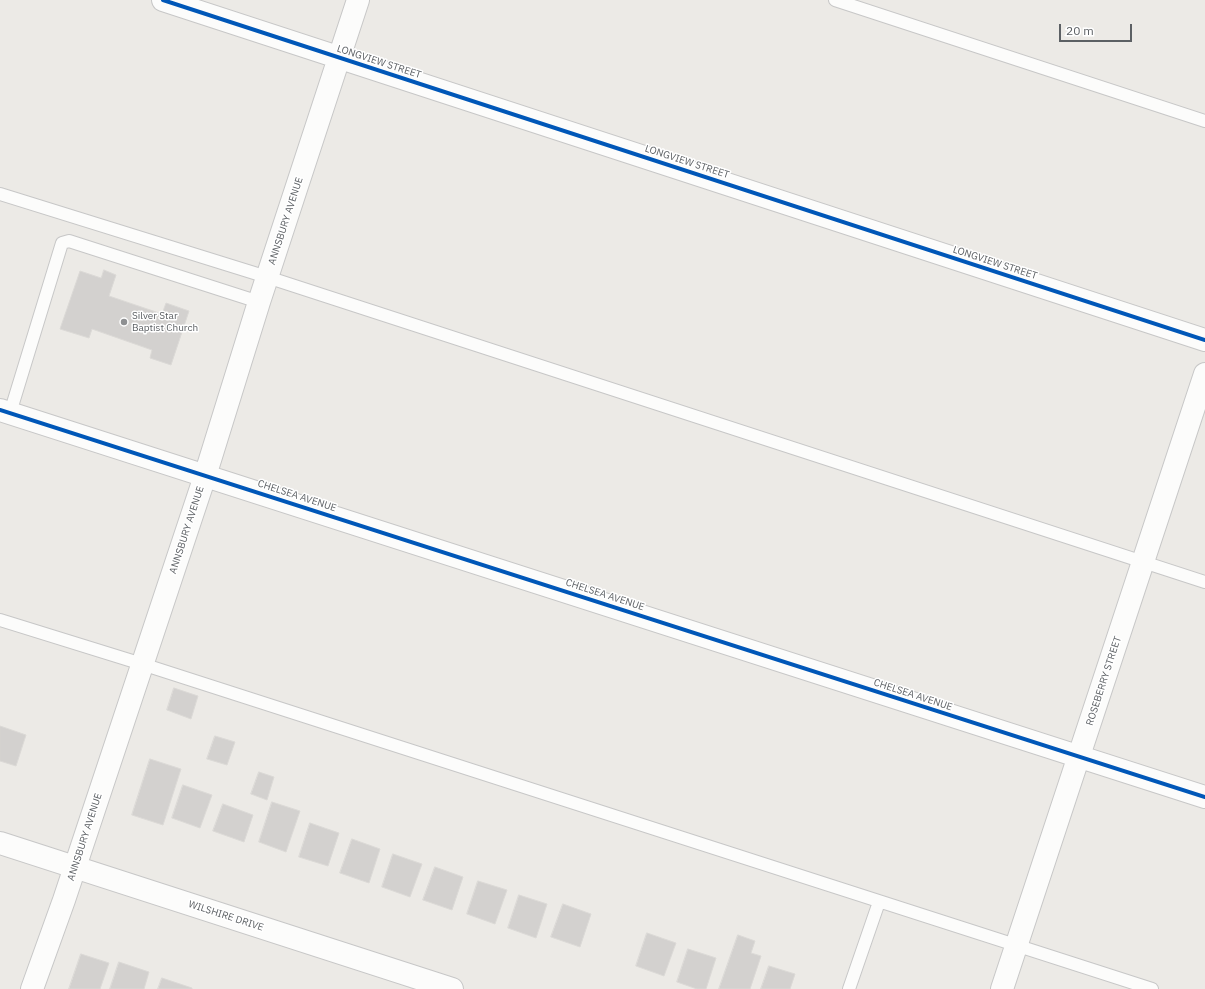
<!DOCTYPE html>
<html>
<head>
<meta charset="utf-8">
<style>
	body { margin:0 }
	#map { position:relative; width:1205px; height:989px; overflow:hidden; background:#eceae6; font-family:"IBM Plex Sans",sans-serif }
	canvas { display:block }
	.scale { position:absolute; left:1059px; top:24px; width:73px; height:18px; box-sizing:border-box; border:2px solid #5c6064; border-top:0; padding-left:5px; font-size:12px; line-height:14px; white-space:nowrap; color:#5c6064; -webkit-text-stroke:3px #fff; paint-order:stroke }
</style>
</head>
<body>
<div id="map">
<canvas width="1205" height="989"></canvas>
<div class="scale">20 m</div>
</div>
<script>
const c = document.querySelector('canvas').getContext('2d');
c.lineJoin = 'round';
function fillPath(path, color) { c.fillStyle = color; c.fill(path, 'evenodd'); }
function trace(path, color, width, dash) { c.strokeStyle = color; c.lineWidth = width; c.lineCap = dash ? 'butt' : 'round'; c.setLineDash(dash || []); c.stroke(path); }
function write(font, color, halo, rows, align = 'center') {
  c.font = font + ' "IBM Plex Sans",sans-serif'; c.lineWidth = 3; c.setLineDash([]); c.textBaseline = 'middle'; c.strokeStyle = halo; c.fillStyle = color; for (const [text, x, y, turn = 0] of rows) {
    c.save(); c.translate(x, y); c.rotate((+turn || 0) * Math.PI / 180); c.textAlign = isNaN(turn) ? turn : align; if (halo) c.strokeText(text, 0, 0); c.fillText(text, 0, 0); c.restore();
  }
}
const building = new Path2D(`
	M104,270L116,275L109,296L162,314L166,303L189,311L171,365L150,358L152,350L92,329L89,338L60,329L80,271L101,278Z
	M174,688L198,696L191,719L167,710Z
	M0,726L26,735L16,766L0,761Z
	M215,736L235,742L227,765L207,759Z
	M150,759L181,769L163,825L132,815Z
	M259,772L274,777L267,800L251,794Z
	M183,785L212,795L200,828L172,818Z
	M272,802L300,811L286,852L259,842Z
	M223,804L253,815L244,842L213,831Z
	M310,823L339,833L328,866L299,857Z
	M352,839L380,849L369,883L340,873Z
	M393,854L422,864L410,897L382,887Z
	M435,867L463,877L452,910L423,900Z
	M478,881L507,890L495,924L467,914Z
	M519,895L547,904L536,938L508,928Z
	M563,904L591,914L580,947L551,937Z
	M647,933L676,943L664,976L636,966Z
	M738,935L755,941L751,953L761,956L750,989H719Z
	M688,949L716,958L706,989H697L677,982Z
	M81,954L109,963L100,989H69Z
	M119,962L149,972L144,989H110Z
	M769,966L795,974L790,989H761Z
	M162,978L192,988V989H158Z`);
fillPath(building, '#d3d1cf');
trace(building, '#dbd9d6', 1);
const service = new Path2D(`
	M835,0L1205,121
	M0,194L267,277L1205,582
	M10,413L62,243L69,241L259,302
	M0,620L142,664L1152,989
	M849,989L879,902`);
const minor = new Path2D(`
	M163,0L1205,340
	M0,410L1205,797
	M0,843L452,989
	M32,989L64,900L205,476L259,302L358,0
	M1002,989L1205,374`);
trace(service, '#c7c7c7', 14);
trace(minor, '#c7c7c7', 24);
trace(service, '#fcfcfb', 12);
trace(minor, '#fcfcfb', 22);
trace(new Path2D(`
	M163,0L1205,340
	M0,410L1205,797`), '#0057b8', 4);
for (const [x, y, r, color] of [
	[124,322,4,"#8e9092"]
]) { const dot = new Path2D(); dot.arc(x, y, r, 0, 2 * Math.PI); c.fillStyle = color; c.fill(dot); trace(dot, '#fff', 1.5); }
write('10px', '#5c6064', '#fff', [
	["LONGVIEW STREET",379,62,18],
	["LONGVIEW STREET",687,162,18],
	["ANNSBURY AVENUE",286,221,-72],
	["LONGVIEW STREET",995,263,18],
	["CHELSEA AVENUE",297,496,18],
	["ANNSBURY AVENUE",187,530,-72],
	["CHELSEA AVENUE",605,595,18],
	["ROSEBERRY STREET",1104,681,-72],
	["CHELSEA AVENUE",913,695,18],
	["ANNSBURY AVENUE",85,837,-72],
	["WILSHIRE DRIVE",226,916,18]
]);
write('10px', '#5c6064', '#fff', [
	["Silver Star",132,316],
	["Baptist Church",132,328]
], 'left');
</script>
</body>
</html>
